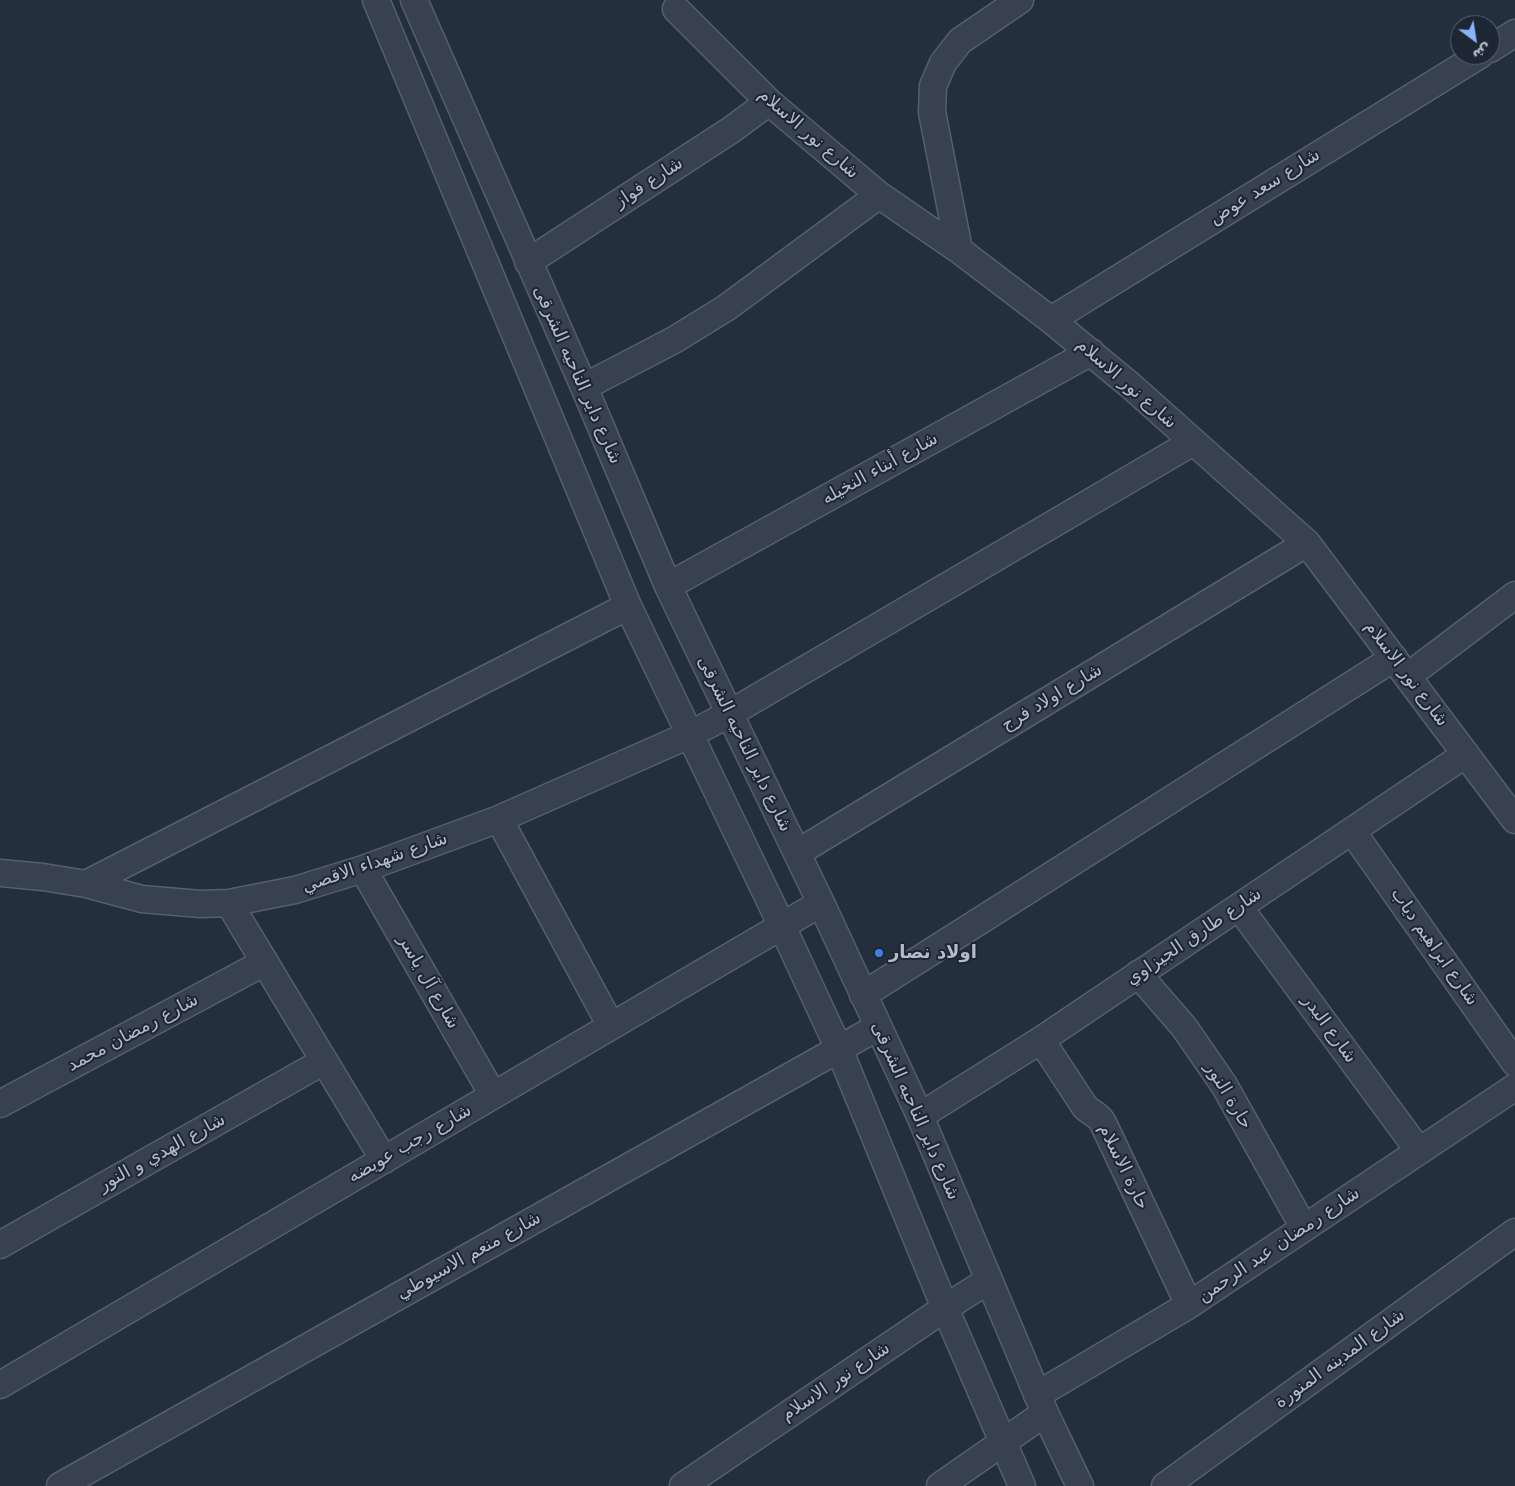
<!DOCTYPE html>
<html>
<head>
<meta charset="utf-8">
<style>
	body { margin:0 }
	#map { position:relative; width:1515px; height:1486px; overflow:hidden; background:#242f3e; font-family:"DejaVu Sans",Vazirmatn,sans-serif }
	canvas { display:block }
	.north { position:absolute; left:1450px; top:15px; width:50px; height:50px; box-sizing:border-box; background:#1d2633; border:1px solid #59626f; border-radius:50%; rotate:149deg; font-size:14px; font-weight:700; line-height:20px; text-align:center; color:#b4bcc9 }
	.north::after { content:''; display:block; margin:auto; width:18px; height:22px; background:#8ab4f8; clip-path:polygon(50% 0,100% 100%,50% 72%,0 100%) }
</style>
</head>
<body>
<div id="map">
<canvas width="1515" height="1486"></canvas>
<div class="north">ش</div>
</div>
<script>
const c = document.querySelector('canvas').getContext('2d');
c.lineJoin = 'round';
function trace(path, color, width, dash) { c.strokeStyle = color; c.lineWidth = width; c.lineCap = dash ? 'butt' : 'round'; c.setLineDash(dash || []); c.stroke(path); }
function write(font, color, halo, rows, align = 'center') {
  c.font = font + ' "DejaVu Sans",Vazirmatn,sans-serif'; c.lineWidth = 4; c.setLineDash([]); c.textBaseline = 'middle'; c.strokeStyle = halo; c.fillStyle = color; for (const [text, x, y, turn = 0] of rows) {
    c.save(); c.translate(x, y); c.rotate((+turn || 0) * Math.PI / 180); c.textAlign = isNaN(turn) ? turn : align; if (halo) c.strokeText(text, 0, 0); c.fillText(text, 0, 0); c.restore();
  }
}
const street = new Path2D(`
	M376,0L628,606L782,926L839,1049L945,1308L1022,1486
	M414,0L584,387L668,586L821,903L920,1116L1045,1413L1080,1486
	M676,9L769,102L879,195L959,250L1051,320L1131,386L1307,543L1515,820
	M1490,49L1515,33
	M959,250L932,112L933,86L943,63L960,41L1020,0
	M528,262L731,130L769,102
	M1051,320L1480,55
	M584,387L674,340L726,308L879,195
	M668,586L1091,352
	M1408,676L1515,595
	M499,819L611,1026
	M1352,831L1515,1063
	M797,853L1307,543
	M363,869L493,1095
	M0,873L43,877L86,884L142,899L200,904L229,903L295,890L363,869L499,819L689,735L729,714L1193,442
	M86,884L628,606
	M229,903L384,1160
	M1239,907L1419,1151
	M1138,974L1184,1027L1224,1085L1304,1228
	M863,995L1394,658
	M1041,1040L1085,1107C1091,1113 1099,1115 1103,1123L1189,1305
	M0,1104L265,962
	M920,1116L1041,1040L1466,754
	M0,1245L324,1061
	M0,1385L821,903
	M1037,1395L1189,1305L1515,1087
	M60,1486L878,1027
	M683,1486L945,1308L989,1280
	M940,1486L1045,1413
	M1165,1486L1515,1232`);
trace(street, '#565f6c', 29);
trace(street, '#38414e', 26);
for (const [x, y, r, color] of [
	[879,953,5,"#3f7fe0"]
]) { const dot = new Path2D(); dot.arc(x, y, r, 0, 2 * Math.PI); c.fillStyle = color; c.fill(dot); trace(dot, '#1d2633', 2); }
write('18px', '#b4bcc9', '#1d2633', [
	["شارع نور الاسلام",808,134,41],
	["شارع فواز",649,183,-33],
	["شارع سعد عوض",1265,187,-32],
	["شارع داير الناحيه الشرقى",577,375,66],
	["شارع نور الاسلام",1126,384,41],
	["شارع أبناء النخيله",880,469,-29],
	["شارع نور الاسلام",1406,674,53],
	["شارع اولاد فرج",1052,698,-31],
	["شارع داير الناحيه الشرقى",744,744,64],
	["شارع شهداء الاقصي",375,863,-19],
	["شارع طارق الجيزاوي",1194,937,-34],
	["شارع ابراهيم دياب",1434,947,55],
	["شارع آل ياسر",428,982,60],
	["شارع البدر",1329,1029,54],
	["شارع رمضان محمد",133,1033,-28],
	["حارة النور",1228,1096,59],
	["شارع داير الناحيه الشرقى",915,1111,66],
	["شارع رجب عويضه",410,1144,-30],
	["شارع الهدي و النور",162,1153,-29],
	["حارة الاسلام",1123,1167,64],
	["شارع رمضان عبد الرحمن",1279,1245,-34],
	["شارع منعم الاسيوطي",469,1256,-29],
	["شارع المدينه المنورة",1340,1359,-36],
	["شارع نور الاسلام",836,1382,-34]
]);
write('bold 18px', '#b4bcc9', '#1d2633', [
	["اولاد نصار",889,953]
], 'left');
</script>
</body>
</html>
